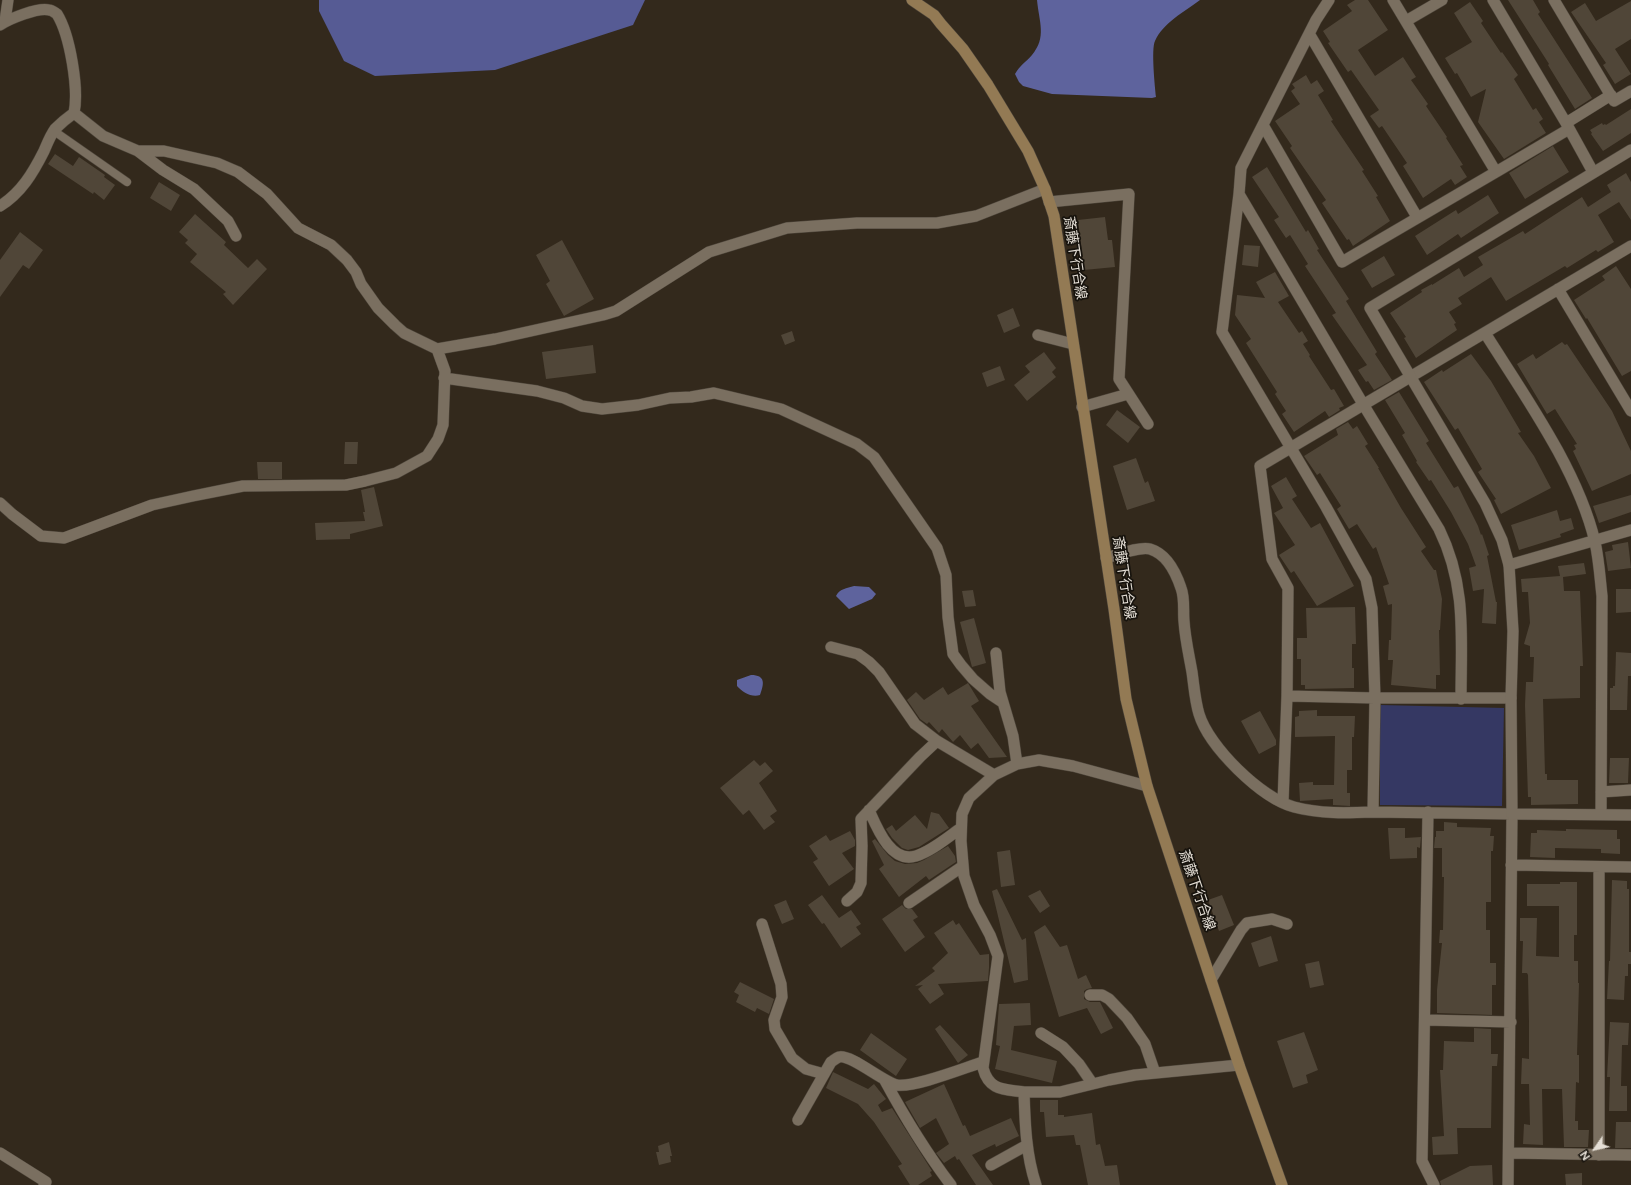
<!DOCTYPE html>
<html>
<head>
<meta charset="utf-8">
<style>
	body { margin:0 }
	#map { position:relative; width:1631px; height:1185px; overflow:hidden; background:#33291c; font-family:"Public Sans",sans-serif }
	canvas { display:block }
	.north { position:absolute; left:1575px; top:1129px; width:40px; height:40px; -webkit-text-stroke:3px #17130d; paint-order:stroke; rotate:236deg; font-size:11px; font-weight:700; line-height:16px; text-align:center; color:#e5dfd6 }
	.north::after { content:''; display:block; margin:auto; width:14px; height:18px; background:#e5dfd6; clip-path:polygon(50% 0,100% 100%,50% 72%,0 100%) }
</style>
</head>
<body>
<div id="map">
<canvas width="1631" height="1185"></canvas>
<div class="north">N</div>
</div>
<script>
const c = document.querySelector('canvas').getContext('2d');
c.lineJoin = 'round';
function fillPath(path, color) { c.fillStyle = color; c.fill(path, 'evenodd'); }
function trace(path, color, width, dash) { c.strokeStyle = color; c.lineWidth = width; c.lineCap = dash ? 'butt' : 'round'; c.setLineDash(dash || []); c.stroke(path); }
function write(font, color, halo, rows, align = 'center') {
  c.font = font + ' "Public Sans","Noto Sans JP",sans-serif'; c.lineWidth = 3.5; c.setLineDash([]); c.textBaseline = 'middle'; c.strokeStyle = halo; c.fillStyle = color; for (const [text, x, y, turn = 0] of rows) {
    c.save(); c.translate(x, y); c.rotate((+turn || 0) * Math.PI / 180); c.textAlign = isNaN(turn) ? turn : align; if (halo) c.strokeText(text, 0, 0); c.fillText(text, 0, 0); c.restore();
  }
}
fillPath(new Path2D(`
	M1380,705L1504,708L1502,806L1380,805Z`), '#353863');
fillPath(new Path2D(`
	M319,0H645L633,25L495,70L375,76L344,61L319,11Z`), '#565b94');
fillPath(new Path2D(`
	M1037,0H1200C1184,12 1163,23 1155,41C1151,49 1155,87 1156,97L1152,98L1052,94L1023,86L1019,82L1015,74C1020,65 1026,62 1032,55C1047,37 1039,22 1037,0Z
	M854,586L869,587L876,594L872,599L849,609L836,596C839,589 847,588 854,586Z
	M751,675C766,675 764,684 760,695C752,698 742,692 737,686V680Z`), '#5e639d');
fillPath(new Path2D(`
	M1355,0H1368L1388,30L1358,50L1375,76L1403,57L1416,77L1411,80L1428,104L1426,106L1447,137L1446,138L1463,165L1460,166L1467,177L1455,185L1451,179L1423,198L1403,166L1407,163L1382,126L1379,128L1370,116L1379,110L1351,70L1348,72L1328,43L1330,42L1323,31L1352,11L1347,5Z
	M1508,0H1533L1540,12L1538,14L1592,98L1575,109L1548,65L1549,64Z
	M1631,1V39L1615,49L1631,74L1615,84L1603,65L1606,63L1571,12L1585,3L1596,21Z
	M1470,2L1483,21L1481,23L1501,53L1502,52L1518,75L1514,79L1533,110L1536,108L1543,119L1539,122L1546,133L1504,159L1478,122L1486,89L1471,97L1457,73L1455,74L1445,58L1472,42L1454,13Z
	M1306,75L1311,84L1317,80L1324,91L1318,95L1333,120L1331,121L1364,170L1362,171L1378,196L1376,197L1390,221L1353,246L1349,239L1347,240L1322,203L1326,200L1290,148L1292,146L1275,121L1300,104L1291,91L1295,88L1292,84Z
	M1631,109V133L1603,151L1591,134L1592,133L1590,130L1602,123L1603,125L1605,124L1606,125Z
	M1553,146L1569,172L1525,199L1509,173Z
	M55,154L73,166L79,157L105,175L104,177L115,185L104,200L94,192L93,194L48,164Z
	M1267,167L1306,232L1308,230L1319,249L1317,250L1349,299L1346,301L1377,352L1375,354L1392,380L1374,390L1368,381L1366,382L1358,370L1367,365L1332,315L1336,313L1305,266L1308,264L1290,235L1286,238L1274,220L1279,217L1252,177Z
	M1626,173L1631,182V220L1619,202L1598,215L1614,242L1598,252L1596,250L1567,268L1565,266L1506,301L1491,277L1458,298L1462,304L1449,312L1456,323L1454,324L1457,330L1416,358L1404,338L1406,337L1390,313L1422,292L1421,290L1432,284V285L1459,268L1464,277L1483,265L1478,257L1523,231L1525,234L1582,197L1588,207L1611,192L1607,185Z
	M159,182L180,195L171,211L150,198Z
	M1488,195L1499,213L1461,238L1458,234L1427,255L1415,236L1456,210L1458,214Z
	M195,214L226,242L224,245L248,268L257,259L267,269L233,305L223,294L226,292L190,262L197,254L185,243L188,240L179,232Z
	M1105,217L1108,240H1112L1115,267L1084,270L1078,220Z
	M20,232L43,250L29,269L23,265L0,297V260Z
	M562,240L594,299L564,316L546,284L550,281L536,255Z
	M1244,245L1260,246L1258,267L1242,265Z
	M1384,256L1395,275L1372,288L1361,270Z
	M1616,266L1631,289V371L1622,376L1587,318L1586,319L1574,300L1605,280L1602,276Z
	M1275,272L1289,296L1278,302L1299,333L1302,331L1308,341L1303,344L1310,355L1309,356L1331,390L1334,389L1344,406L1339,408L1340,410L1329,417L1325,411L1294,432L1282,414L1286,411L1275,394L1277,392L1246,343L1251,339L1235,315L1237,295L1265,298L1256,282Z
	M1013,308L1020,326L1004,333L997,315Z
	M792,331L795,341L785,345L781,335Z
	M1562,342L1565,345L1567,344L1602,396L1612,411L1631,451V474L1592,491L1573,451L1576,449L1574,445L1577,444L1555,409L1547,414L1517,364L1533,354L1536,359Z
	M593,345L596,373L546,379L542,352Z
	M1044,352L1056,368L1052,372L1056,377L1027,401L1014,385L1030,372L1025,366Z
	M1471,354L1491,381L1521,432L1518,433L1534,456L1551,488L1501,514L1494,500L1496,499L1478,472L1482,469L1458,428L1455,430L1424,382L1442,370L1443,372Z
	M1000,366L1005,380L987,387L982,373Z
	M1399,392L1429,441L1426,443L1454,488L1458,486L1478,526L1481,535L1482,534L1489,555L1487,556L1496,602H1497L1496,624L1482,623L1484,589L1473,591L1469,568L1476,566L1468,544L1451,512L1431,480L1429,481L1416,462L1417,461L1402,435L1405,433L1385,400Z
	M1117,410L1140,427L1128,443L1106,425Z
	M1348,422L1353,429L1357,426L1368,444L1365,446L1379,468H1378L1401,508L1426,547L1421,551L1434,570H1436L1442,599L1440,630H1439L1440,675H1436V689L1391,685L1393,660H1388L1389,640H1391L1392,604L1388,605L1383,586L1389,584L1376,547L1373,549L1357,524L1349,529L1337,509L1341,506L1320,473L1317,475L1304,456L1338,435L1336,429Z
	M345,442H358L357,464H344Z
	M1136,458L1145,483L1148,481L1155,501L1127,510L1113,466Z
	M257,462H282V479H258Z
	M1286,477L1297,496L1292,499L1311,528L1320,523L1354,586L1317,606L1294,571L1291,573L1279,555L1295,545L1274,513L1283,508L1271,486Z
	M374,487L383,526L350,534V539L316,540L315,523L365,521L363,512H365L361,490Z
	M1631,495V512L1599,523L1593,506Z
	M1557,510L1560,521L1571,518L1574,529L1560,534L1561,537L1519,550L1511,525Z
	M1628,542L1631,568L1608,571L1605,552L1613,550L1612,545Z
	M1584,563L1586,574L1563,577L1564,591H1580L1583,666H1580V698L1543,699L1545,774H1547V780H1578V804L1531,805V797H1528L1525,705L1526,682H1533L1534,657H1530V646L1524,644L1530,623L1528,592H1522L1521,579L1560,576L1558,566Z
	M1616,589H1631V612L1616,613Z
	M973,590L976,606L965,607L962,591Z
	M1355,607L1356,644H1352V668H1354V688L1305,689V685H1301V659H1297V638H1307L1306,608Z
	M974,618L986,663L972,667L960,622Z
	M1616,652L1631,653V676H1628L1627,710H1610V688H1613V686H1615Z
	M968,683L979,701L971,706L1007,757L989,758L978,743L971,749L960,735L953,742L942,729L939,733L929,722L927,724L920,719L907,700L916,692L924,700L943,687L948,695Z
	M1317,710V716H1355L1354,737H1352V770H1347V793H1350V806L1333,805V799L1300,801L1299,783L1313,782V785H1334L1335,736L1295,737V717L1299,716V711Z
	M1260,711L1276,740V745L1259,754L1241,721Z
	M1610,758H1629L1628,783H1609Z
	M754,760L760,766L765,762L773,771L759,783L777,811L770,816L775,822L764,830L749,810L743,815L720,788Z
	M931,812L939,814L949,828L919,847L908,850L902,848L892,838L886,829L892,825L896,831L915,815L927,829Z
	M1444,822L1457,823V827L1491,828L1490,836H1494L1493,851H1491V902H1486V930H1490V963H1496V985H1492V1015L1437,1013V990L1442,943H1439L1440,930H1443L1444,877H1442V848H1434L1435,837H1436V831H1444Z
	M1388,828H1405V838L1421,837L1420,848L1417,847V858L1390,859Z
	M1566,829L1617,830V839H1620V854L1601,853V849L1555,848V858L1530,857L1531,833H1537V830L1566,831Z
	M850,831L855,840V846L842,853L854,869L829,886L813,862L818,859L809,846L826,835L830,841Z
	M875,839L888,855L895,861L905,864L917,863L924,860L948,846L955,856L956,862L929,880L926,876L899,897L879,869L884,865L872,841Z
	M1010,850L1015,885L1001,887L997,852Z
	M1612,880L1627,881V889H1629V952H1631V964H1628V976H1625L1624,1000L1607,999L1609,961H1610Z
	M1560,882H1577V935H1574V961H1578V983H1579L1577,1055H1579V1083L1576,1082L1575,1121H1578V1130H1589L1588,1147H1564L1562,1089H1542L1543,1145L1523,1144L1524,1124L1530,1125L1529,1084H1521L1522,1058L1529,1059V1022L1528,975L1527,973H1522L1523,941H1520V918H1537L1536,956L1559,957V906H1527V884H1560Z
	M997,889L1022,940L1026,938L1028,980L1014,983L992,891Z
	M1040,890L1050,906L1040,913L1028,896Z
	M822,895L839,918L851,910L861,924L856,927L861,934L841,948L824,923L822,924L808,905Z
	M1222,895L1234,925L1219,931L1208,900Z
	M786,900L794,919L782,924L774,905Z
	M902,905L906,909H912L918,917L913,920L925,937L905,952L882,919Z
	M953,920L956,925L959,923L980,955L989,954V968L988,981L938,984L944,994L930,1004L918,989L923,985L915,986L935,971L932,968L948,953L934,933Z
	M1045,925L1060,947L1067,945L1078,979L1086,975L1092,988L1087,989L1084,991V999L1090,1002H1100L1113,1028L1101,1034L1087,1008L1059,1017L1034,932Z
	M1271,936L1278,961L1259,967L1251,943Z
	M1319,961L1324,985L1310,988L1305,964Z
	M740,982L774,999L769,1014L757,1008L755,1012L736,1002L739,995L734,992Z
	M1030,1003L1031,1025L1014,1026L1011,1050L1057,1061L1052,1083L995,1069L1000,1046L996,1045L999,1004Z
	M1610,1022L1629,1023L1628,1045H1622L1621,1086H1627V1111H1609L1610,1077H1607Z
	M940,1025L968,1055L958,1063L935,1029Z
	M1474,1028L1491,1029V1054H1498L1497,1066H1492L1491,1128H1457L1458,1154L1433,1155L1432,1137L1444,1136L1440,1070H1443L1444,1041L1474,1042Z
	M1304,1032L1318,1070L1306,1075L1308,1083L1293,1088L1277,1041Z
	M871,1033L907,1059L896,1076L860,1050Z
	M833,1072L868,1089L874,1084L886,1099L878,1105L882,1112L892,1108L932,1171L930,1172L932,1176L918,1185H910L898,1166L902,1164L874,1122L858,1104L826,1088Z
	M944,1084L963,1126L965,1125L970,1136L1011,1118L1019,1136L996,1147L995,1144L972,1155L993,1185H976L959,1159L957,1160L955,1156L944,1163L936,1153L949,1144L936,1118L920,1128L905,1102Z
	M1040,1100H1058V1115H1064V1117L1092,1113L1096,1145L1100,1144L1105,1166L1117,1165L1120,1185H1088L1080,1145H1076L1074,1135L1046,1137L1044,1112H1040Z
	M1616,1122H1631V1148H1615Z
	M669,1142L672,1156H670L671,1162L659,1165L656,1152H659L658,1146Z
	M1492,1165L1493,1185H1441L1440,1181L1470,1166Z
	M1582,1173V1185H1566L1565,1174Z`), '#504638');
const service = new Path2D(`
	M54,131L127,182`);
const minor = new Path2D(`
	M1329,0L1316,20L1241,168L1239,194L1222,332L1326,507L1366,579L1372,608L1375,698L1373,812L1512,814L1508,1185
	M1493,0L1566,123L1593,172
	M1554,0L1614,101L1631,91
	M5,21L8,0
	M1406,21L1442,0
	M0,25C9,19 38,7 49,10C52,10 54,12 57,14C70,35 79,89 74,113L103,136L138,151H164L217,163L238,172L267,194L298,228L331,245L347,260L356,272L361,284L378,308L395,325L404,333L437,349L495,339L603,315L616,311L709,252L787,228L857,223H937L976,216L1045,189
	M1310,35L1417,217
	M1566,123L1611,95
	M1263,125L1342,262L1496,172L1393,0
	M138,151L163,170L194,189L228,221L236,236
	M1496,172L1569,129
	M1239,194L1363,404L1439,529C1467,586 1461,637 1461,699
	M1049,202L1129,194L1119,379L1148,424
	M0,206C21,193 33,173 44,151C47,144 50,136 55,129C61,123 67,118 74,113
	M1558,289L1631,411
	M1485,333C1524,395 1578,470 1595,542C1599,560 1600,578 1602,596L1601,814
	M1038,335L1073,344
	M444,378L537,391L564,398L582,406L602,409L638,405L670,398L691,397L714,393L781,409L857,444L874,457L937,548L946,575L948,617L953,654L961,665L973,679L990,694L1002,702
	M1082,407L1128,394
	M0,503L12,514L41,536L64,538L152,505L193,496L243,486L346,485L365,481L396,473L427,456L438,439L443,425L445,371L437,349
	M1106,558C1117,555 1140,546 1150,549C1167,554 1176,573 1181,588C1185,598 1183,611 1184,621C1185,638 1189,655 1192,672C1194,686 1195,701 1199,714C1209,747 1261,798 1294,807C1320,814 1347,813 1373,812
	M1509,565L1631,530
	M831,647L858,654L869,662L879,672L915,724L937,741
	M996,653L1000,692L1013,736L1017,764
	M1511,698H1375L1287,696L1288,588L1272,559L1260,466L1631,246
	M1601,792L1631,790
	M1283,802L1287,696
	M869,810C877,828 891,864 916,856C932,851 948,837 961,828
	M1428,812L1422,1161L1434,1185
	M1511,865L1631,867
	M1599,868V1155
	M847,901L857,892L861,883L862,846L861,819L920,757L937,741L994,775
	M909,903L963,866
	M762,924L781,984L782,997L774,1020L775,1029L792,1058L806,1069L824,1074
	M1211,980L1241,930L1247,923L1272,919L1287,924
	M1090,995H1102L1109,999L1127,1018L1145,1044L1155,1073
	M1425,1020L1511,1022
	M1041,1033L1063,1047L1079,1064L1092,1083
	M884,1079C904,1116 925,1151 951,1185
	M1024,1092C1004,1089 989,1091 983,1068L998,956L990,935L974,905L964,876L961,841L962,814L969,798L994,775L1017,764L1039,760L1073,766L1147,786
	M798,1120L831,1062C833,1061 836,1058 839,1057C851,1054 883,1082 897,1085C914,1088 964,1068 983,1062
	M0,1153L46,1182L44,1185
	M1509,1153L1631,1155
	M991,1165L1027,1145
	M1036,1185C1026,1155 1025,1124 1024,1092H1060L1109,1080L1135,1075L1239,1065`);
const tertiary = new Path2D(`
	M1631,150L1370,308L1485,503L1502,540L1509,565L1513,631L1511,698L1512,814L1631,815`);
const secondary = new Path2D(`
	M912,0L934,15L941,24L963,49L988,85L1028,151L1045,189L1054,216L1114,609L1126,699L1147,786L1239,1065L1282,1185`);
trace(service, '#4f473c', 9);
trace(minor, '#4f473c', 12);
trace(tertiary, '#4f473c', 12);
trace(secondary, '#4f473c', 12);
trace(service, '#7a6f60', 8);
trace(minor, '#7a6f60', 11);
trace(tertiary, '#7a6f60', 11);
trace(secondary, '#937a54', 11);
write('14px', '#e5dfd6', '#17130d', [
	["斎藤下行合線",1075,258,81],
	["斎藤下行合線",1124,578,81],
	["斎藤下行合線",1197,890,71]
]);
</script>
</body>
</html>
